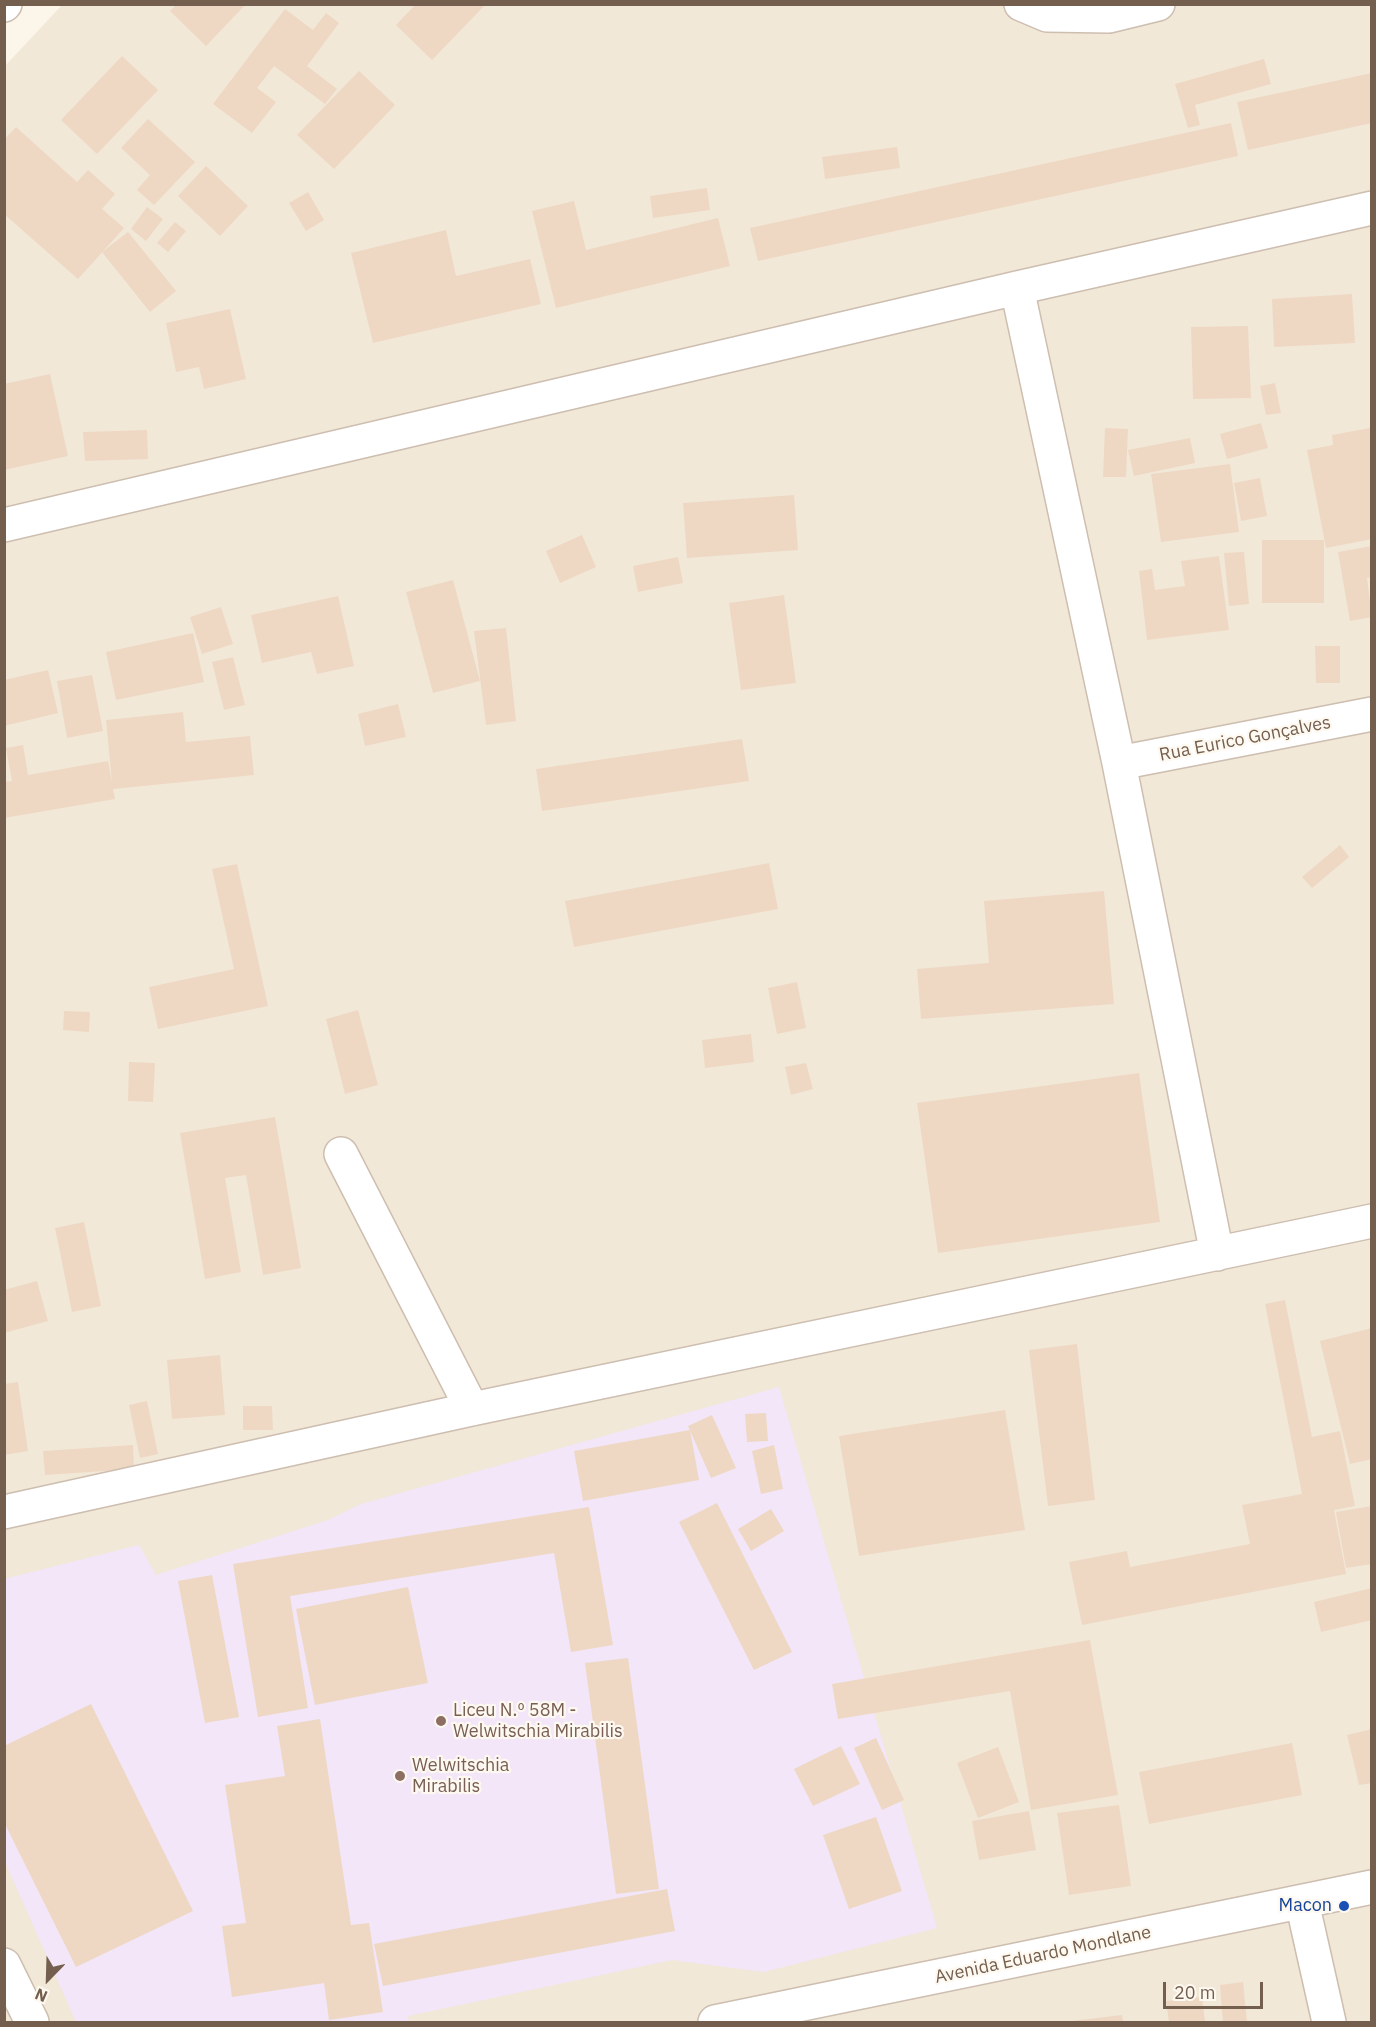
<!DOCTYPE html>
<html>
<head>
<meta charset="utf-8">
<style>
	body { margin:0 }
	#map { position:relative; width:1376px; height:2027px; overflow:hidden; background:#fbf6e9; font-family:"IBM Plex Sans",sans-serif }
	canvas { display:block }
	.frame { position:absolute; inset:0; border:6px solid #745f4e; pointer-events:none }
	.north { position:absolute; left:18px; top:1949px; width:60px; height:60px; -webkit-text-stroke:4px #fef9f0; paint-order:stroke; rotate:203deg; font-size:16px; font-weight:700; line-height:24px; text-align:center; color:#745f4e }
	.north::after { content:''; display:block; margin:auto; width:21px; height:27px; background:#745f4e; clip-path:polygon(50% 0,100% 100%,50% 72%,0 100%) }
	.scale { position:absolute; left:1163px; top:1982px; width:100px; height:27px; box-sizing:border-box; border:3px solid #745f4e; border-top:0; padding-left:8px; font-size:18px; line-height:21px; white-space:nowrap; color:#745f4e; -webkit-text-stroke:4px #fef9f0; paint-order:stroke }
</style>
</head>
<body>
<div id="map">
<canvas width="1376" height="2027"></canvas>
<div class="frame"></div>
<div class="north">N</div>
<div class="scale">20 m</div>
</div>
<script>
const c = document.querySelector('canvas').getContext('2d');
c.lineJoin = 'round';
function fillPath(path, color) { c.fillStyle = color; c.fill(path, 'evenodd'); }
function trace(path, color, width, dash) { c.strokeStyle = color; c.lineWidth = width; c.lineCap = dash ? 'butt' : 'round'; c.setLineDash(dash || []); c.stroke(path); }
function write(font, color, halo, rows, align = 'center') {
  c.font = font + ' "IBM Plex Sans",sans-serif'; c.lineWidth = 4.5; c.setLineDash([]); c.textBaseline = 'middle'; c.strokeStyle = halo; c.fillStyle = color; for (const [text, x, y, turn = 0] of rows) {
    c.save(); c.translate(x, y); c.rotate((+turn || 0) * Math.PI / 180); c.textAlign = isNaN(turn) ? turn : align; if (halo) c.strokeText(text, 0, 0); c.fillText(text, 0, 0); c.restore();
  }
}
fillPath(new Path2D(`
	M63,4L1371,5V2022H5L4,67Z`), '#f2e8d8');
fillPath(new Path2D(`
	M779,1387L937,1928L764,1972L672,1960L408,2016L409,2022H76L5,1862L4,1579L139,1545L156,1575L328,1520L361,1504Z`), '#f2e6f8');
fillPath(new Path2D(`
	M177,4H246L206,46L170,11Z
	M416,4H486L432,60L396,25Z
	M285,9L313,30L326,13L339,23L307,66L337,89L325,104L274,66L257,88L276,102L252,133L213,104Z
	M122,56L158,90L97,154L61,120Z
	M1264,59L1271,84L1195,105L1200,125L1188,128L1175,84Z
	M359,71L395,105L334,169L297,135Z
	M1372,73V123L1248,150L1237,102Z
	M148,119L195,162L154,205L137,190L150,175L121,148Z
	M1231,123L1238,156L758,261L750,228Z
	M16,127L77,182L88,170L115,194L102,209L124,228L78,279L4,214V140Z
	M897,147L900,168L825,179L822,157Z
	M206,166L248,206L220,236L178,196Z
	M707,188L710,210L653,218L650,196Z
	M308,192L324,220L306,231L289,203Z
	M574,201L586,250L718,218L730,266L556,308L532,211Z
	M147,207L163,219L146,241L131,229Z
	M175,222L186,231L168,252L157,243Z
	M446,230L456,276L530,259L541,304L373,343L351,253Z
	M128,232L176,291L150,312L102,252Z
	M1352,294L1355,343L1274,347L1272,299Z
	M230,309L246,379L204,389L199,367L176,372L166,323Z
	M1248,326L1251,398L1193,399L1191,327Z
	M50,374L68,456L4,470V384Z
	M1275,383L1281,413L1266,415L1260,386Z
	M1261,423L1268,448L1227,459L1220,434Z
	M1105,428L1128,429L1126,477H1103Z
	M1370,428L1372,539L1326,548L1307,450L1333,445L1332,435Z
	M147,430L148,459L85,461L83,432Z
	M1190,438L1195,463L1134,476L1128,450Z
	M1230,464L1239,532L1161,542L1151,474Z
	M1260,478L1267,516L1241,521L1234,483Z
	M794,495L798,550L687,558L683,503Z
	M582,535L596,567L560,583L546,551Z
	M1262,540H1324V603H1262Z
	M1372,546V577L1367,578L1372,617L1350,621L1338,552Z
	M1244,552L1249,604L1229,606L1224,553Z
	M1219,556L1229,630L1147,640L1139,571L1152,569L1155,590L1185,586L1181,561Z
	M678,557L683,583L638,592L633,566Z
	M453,580L480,681L433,693L406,592Z
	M784,595L796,683L741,690L729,603Z
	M338,596L354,666L317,674L311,652L262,663L251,615Z
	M221,607L233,644L202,654L190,617Z
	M506,628L516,721L486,725L474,631Z
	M193,633L204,682L116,700L106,652Z
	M1315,646H1340V683H1316Z
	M233,657L245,705L224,710L212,662Z
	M48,670L58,713L4,726V680Z
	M92,675L103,731L67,738L57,681Z
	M398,704L406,737L365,746L358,714Z
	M183,712L186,742L250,736L254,775L113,789L115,799L4,818V782L12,781L6,748L23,745L28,775L108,761L112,782L106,720Z
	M742,739L749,781L542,811L536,769Z
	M1340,845L1349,857L1312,888L1302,877Z
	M769,863L778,909L574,947L565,901Z
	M237,864L268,1006L158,1029L149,987L234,969L212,869Z
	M1104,891L1114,1004L921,1019L917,969L989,963L984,901Z
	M797,982L806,1028L777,1034L768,988Z
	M358,1010L378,1085L345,1094L326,1019Z
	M64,1011L90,1012L89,1032L63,1030Z
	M751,1034L754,1062L705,1068L702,1040Z
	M129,1062L155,1063L153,1102L128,1101Z
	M806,1063L813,1089L791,1095L785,1067Z
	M1139,1073L1160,1222L938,1253L917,1103Z
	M275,1117L301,1268L263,1275L246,1175L225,1178L241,1272L205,1279L180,1133Z
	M84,1222L101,1306L72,1312L55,1228Z
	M37,1281L48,1321L4,1333V1290Z
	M1285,1300L1312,1437L1340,1431L1355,1506L1334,1510L1346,1574L1082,1625L1069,1562L1127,1551L1130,1567L1250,1544L1242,1505L1302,1494L1265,1304Z
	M1372,1328V1459L1350,1464L1320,1341Z
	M1077,1344L1095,1500L1048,1506L1029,1350Z
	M220,1355L225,1415L172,1419L167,1360Z
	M18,1382L28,1451L4,1455V1384Z
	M147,1401L158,1454L140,1458L129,1405Z
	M243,1406H272L273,1430H243Z
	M1005,1410L1025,1530L859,1556L839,1436Z
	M766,1413L768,1441L747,1442L745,1414Z
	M712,1415L736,1468L711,1478L688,1426Z
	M690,1430L699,1480L583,1501L574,1451Z
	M133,1445L134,1469L45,1475L43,1451Z
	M774,1445L783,1489L761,1494L752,1451Z
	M717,1503L792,1652L754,1670L679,1522Z
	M1372,1506V1564L1346,1568L1336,1512Z
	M589,1507L613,1645L571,1652L554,1553L290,1596L308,1708L258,1717L233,1564Z
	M771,1509L784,1531L751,1551L738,1529Z
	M212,1575L239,1717L205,1723L178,1581Z
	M408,1587L428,1683L315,1705L296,1609Z
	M1372,1588V1620L1321,1632L1314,1602Z
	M1090,1640L1118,1795L1031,1810L1010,1691L838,1719L832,1684Z
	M628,1658L659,1889L616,1894L585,1663Z
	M91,1704L193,1911L76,1967L4,1822V1746Z
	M320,1719L351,1925L369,1923L383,2012L329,2020L324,1983L232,1997L222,1926L246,1923L225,1785L285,1776L277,1726Z
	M1372,1729V1783L1359,1785L1347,1735Z
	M876,1738L904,1800L882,1810L854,1748Z
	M1292,1743L1302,1795L1149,1824L1139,1772Z
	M841,1746L860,1784L813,1806L794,1769Z
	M998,1747L1019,1802L978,1818L957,1763Z
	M1119,1805L1131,1886L1069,1895L1057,1813Z
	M1029,1811L1036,1850L979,1860L972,1821Z
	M876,1817L902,1891L849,1909L823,1835Z
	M667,1889L675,1931L383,1986L374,1944Z
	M1243,1982L1247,2022H1223L1220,1985Z
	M1202,1997L1205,2022H1169L1166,2001Z
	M1122,2015L1123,2022H1071V2021Z`), '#eed8c3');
const minor = new Path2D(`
	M1021,4L1047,15L1109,16L1158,4
	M4,5L5,4
	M1017,288L1119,763L1217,1254
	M4,525L1017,288L1372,208
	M1119,763L1372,714
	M341,1154L472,1409
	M4,1512L472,1409L1372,1221
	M1302,1902L1329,2022
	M4,1965L32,2022
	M715,2022L1372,1887`);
trace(minor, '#cdbeb0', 36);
trace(minor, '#fff', 33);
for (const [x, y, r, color] of [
	[441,1721,6,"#8d6e63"],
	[400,1776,6,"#8d6e63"],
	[1344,1906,6,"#1a4fb4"]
]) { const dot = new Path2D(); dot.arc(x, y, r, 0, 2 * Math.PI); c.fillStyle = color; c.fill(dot); trace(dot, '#fef9f0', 2); }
write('18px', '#745f4e', '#fef9f0', [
	["Rua Eurico Gonçalves",1245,739,-11],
	["Avenida Eduardo Mondlane",1043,1955,-12]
]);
write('18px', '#785e54', '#fef9f0', [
	["Liceu N.º 58M -",453,1711],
	["Welwitschia Mirabilis",453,1732],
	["Welwitschia",412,1766],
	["Mirabilis",412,1787]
], 'left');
write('18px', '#164399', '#fef9f0', [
	["Macon",1332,1906]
], 'right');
</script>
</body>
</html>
